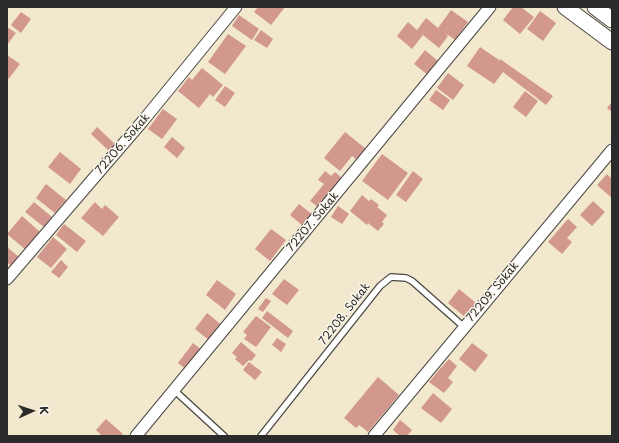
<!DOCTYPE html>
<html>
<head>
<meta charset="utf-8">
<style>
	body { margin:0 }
	#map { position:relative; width:619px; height:443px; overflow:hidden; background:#f2e8ce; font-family:"Playpen Sans",sans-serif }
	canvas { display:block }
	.frame { position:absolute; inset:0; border:8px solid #2b2b2b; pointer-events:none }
	.north { position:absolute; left:12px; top:391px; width:40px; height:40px; -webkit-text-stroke:3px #fbf7ec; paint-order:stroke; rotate:87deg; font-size:11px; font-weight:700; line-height:16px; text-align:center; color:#2b2b2b }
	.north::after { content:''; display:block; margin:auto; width:14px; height:18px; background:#2b2b2b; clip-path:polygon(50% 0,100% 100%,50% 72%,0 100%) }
</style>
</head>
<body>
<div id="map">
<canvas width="619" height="443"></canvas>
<div class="frame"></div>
<div class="north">K</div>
</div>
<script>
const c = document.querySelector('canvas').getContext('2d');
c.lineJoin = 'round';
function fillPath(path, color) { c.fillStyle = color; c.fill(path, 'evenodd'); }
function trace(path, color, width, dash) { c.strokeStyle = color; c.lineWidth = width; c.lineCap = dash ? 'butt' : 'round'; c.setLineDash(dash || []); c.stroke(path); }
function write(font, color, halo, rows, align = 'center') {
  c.font = font + ' "Playpen Sans",sans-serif'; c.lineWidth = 3; c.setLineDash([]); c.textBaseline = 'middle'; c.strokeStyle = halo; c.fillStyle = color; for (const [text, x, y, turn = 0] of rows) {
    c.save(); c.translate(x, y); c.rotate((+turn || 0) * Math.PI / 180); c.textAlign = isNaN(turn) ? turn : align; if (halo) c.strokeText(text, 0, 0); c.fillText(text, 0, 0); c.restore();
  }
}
fillPath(new Path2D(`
	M258,7H285L271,25L254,12Z
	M513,7H521L534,17L520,34L503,20Z
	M451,10L468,22L455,40L445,33L448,36L439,48L423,35L412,49L397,36L408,22L417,30L426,18L438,28Z
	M540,11L556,23L543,41L527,29Z
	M21,12L31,19L21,33L11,25Z
	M239,15L259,29L252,40L232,26Z
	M7,27L16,33L7,45Z
	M261,30L273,39L267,48L254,40Z
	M228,34L246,46L225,74L208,62Z
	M480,47L499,60L497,64L500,59L553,96L546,105L503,72L494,84L467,66Z
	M425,50L439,62L428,75L414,64Z
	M7,55L20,64L7,81Z
	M202,68L223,85L213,97L210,94L199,108L178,91L189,77L192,80Z
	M448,73L464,85L453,100L437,88Z
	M225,86L235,93L225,107L215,100Z
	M436,90L450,100L443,110L429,100Z
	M525,91L538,101L526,117L513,107Z
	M612,102V112L607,108Z
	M163,109L177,119L162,139L148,129Z
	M97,127L115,144L109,151L91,134Z
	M345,132L366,149L357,160L352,156L340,171L324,158Z
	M172,137L185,148L177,158L164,147Z
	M60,152L81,169L70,184L48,167Z
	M382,154L408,173L388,200L362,181Z
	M325,171L331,176L335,172L343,179L319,208L310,201L324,184L318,180Z
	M413,171L423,179L406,202L396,195Z
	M607,174L612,179V198L597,185Z
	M46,184L66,200L55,213L36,198Z
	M362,195L369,201L371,199L379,205L377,207L387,215L382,222L384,224L378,231L368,223L367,225L350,211Z
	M593,201L605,212L592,226L580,215Z
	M34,202L52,217L44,227L25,212Z
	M95,202L102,209L105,205L119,217L103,236L81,218Z
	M299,204L313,215L303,226L290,215Z
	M338,206L349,214L342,224L331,217Z
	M22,216L40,232L26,250L7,234Z
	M568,219L577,227L567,238L572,242L562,254L548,242Z
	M64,224L86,241L77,252L56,235Z
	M271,229L286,240L270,261L255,249Z
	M53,237L67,249L51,268L37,257Z
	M7,247L19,257L11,266L7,262Z
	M61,260L68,267L59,278L51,272Z
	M284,279L299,290L287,305L272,294Z
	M217,280L236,294L225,310L206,295Z
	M459,289L476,303L465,317L448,303Z
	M266,298L271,301L263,312L258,309Z
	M267,311L293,331L288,338L262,318Z
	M207,313L223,326L210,341L195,329Z
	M256,316L271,327L256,347L244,339L247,335L243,332Z
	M277,338L286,344L281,352L272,345Z
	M241,342L256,355L251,361L249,360L243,366L235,359L237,357L232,353Z
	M193,343L202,350L187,370L178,363Z
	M472,343L488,355L475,372L459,359Z
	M449,359L457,366L448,378L453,382L444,393L429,382L439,370L443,374L439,370Z
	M249,362L262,372L255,380L243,370Z
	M378,377L399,395L368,432L359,425L356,428L344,418Z
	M433,393L452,409L441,423L421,408Z
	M106,419L123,434L121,436H102L96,430Z
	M400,420L412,430L407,436H400L393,430Z`), '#d2978d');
const lane = new Path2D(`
	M174,390L224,436
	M261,436L380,286L391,277L406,278L412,281L464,327`);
const street = new Path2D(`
	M7,279L142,122L236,7
	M136,436L490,7
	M374,436L612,150`);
const secondary = new Path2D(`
	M565,7L612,42
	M595,7L612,20`);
trace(lane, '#494743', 8);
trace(street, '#494743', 13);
trace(secondary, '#494743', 17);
trace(lane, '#fff', 5.5);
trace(street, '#fff', 11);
trace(secondary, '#fff', 15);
write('11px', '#2b2b2b', '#fbf7ec', [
	["72206. Sokak",123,144,-49],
	["72207. Sokak",313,222,-50],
	["72209. Sokak",493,292,-50],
	["72208. Sokak",345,314,-52]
]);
</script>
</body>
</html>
